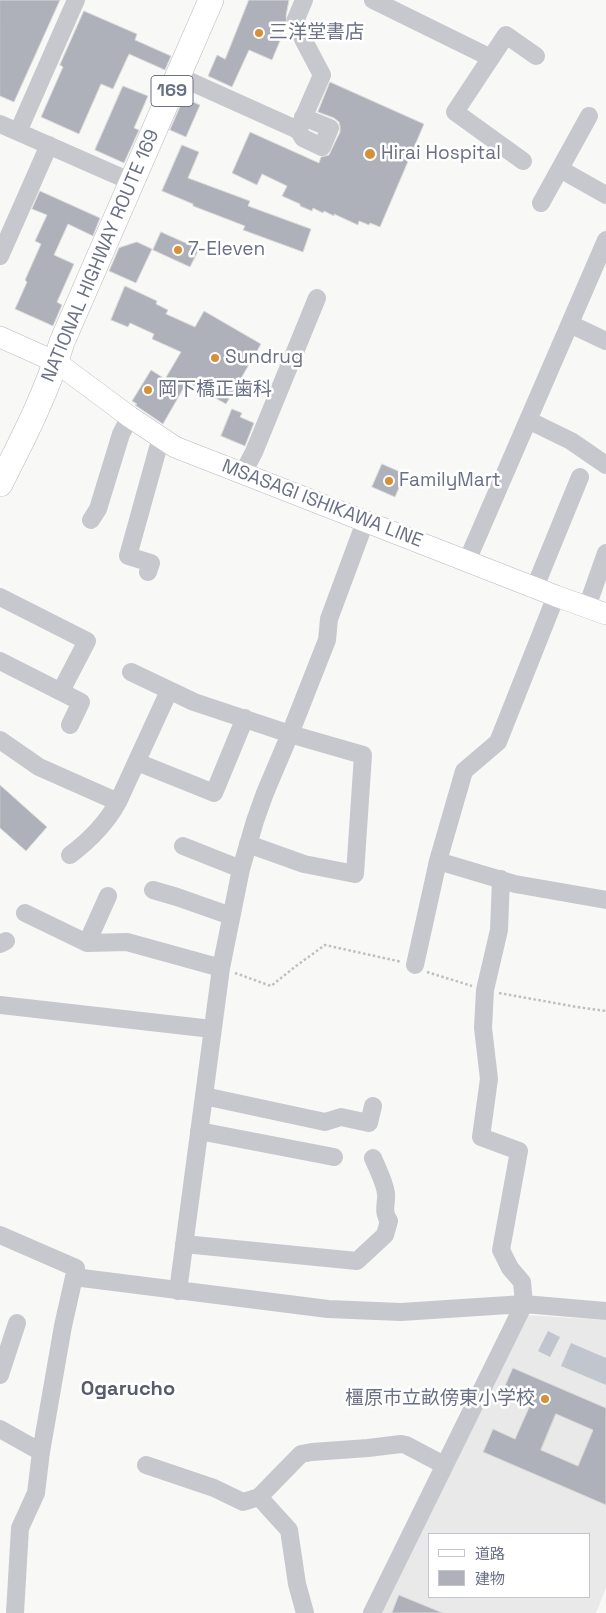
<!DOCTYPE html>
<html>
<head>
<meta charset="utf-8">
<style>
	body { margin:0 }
	#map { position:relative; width:606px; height:1613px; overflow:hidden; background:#f8f8f6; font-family:"Space Grotesk","Noto Sans JP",sans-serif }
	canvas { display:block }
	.legend { position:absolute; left:428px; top:1533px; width:162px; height:65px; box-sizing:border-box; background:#fff; border:1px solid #c3c6ce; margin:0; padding:6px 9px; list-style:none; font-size:15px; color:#6a7085 }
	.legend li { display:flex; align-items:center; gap:10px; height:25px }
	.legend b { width:25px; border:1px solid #c3c6ce }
</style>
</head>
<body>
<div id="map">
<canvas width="606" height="1613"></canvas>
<ul class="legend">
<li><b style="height:6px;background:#fff"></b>道路</li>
<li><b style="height:14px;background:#aeb1ba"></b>建物</li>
</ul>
</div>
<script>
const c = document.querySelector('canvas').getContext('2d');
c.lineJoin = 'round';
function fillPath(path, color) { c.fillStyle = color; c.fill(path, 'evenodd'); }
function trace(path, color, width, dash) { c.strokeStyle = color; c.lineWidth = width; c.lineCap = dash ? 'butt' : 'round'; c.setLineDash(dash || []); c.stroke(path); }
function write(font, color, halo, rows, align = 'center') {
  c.font = font + ' "Space Grotesk","Noto Sans JP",sans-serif'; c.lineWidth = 5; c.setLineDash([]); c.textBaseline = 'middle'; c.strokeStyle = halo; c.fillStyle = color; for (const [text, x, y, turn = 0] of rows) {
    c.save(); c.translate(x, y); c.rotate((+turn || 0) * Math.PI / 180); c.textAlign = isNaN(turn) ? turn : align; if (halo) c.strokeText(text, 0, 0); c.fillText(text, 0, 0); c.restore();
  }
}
fillPath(new Path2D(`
	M526,1315L606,1320V1588L596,1613H377ZM430,1534H590V1597H430Z`), '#e9e9e9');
fillPath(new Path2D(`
	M548,1331L560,1337L550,1357L538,1351Z
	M571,1343L606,1358V1385L561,1366Z`), '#c1c5cd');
const building = new Path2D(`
	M0,0H60L14,102L0,96Z
	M249,0H289L286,16L287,24L272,60L249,50L232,87L208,76L217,55L225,59Z
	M84,11L137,34L135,40L171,56L165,70L129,54L113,89L101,84L79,134L41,117L63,67L60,65Z
	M330,82L424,124L380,227L370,223L369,225L359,221L358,225L334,214V216L324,211L323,213L313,208L312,211L300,206V204L282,196L287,186L262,174L257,185L232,173L250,132L319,163L321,157L329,155L340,132V126L339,122L334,118L318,112Z
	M123,86L148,96L134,128L139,130L124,163L95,150Z
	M184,98L200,105L186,137L170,130Z
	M182,145L199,152L188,178L250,201L248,206L311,229L303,252L243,230L245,226L193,206V204L162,191Z
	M40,191L100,218L93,236L68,224L54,255L74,264L57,302L62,305L53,326L15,309L27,282L25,280L41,244L35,241L47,215L32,209Z
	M161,232L199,249L190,267L153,250Z
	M137,242L152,249L136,283L109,271L119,248Z
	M125,286L157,301L156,304L168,310L166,314L195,327L204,311L261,344L226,404L187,382L163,424L135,405L137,404L132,401L151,370L165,379L181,352L152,339L154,334L130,323L128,327L111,320Z
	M232,409L242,413L240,417L254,423L245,446L221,436Z
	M382,464L405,474L395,497L372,487Z
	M0,785L47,827L26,851L0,828Z
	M513,1368L606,1408V1505L483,1452L493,1429L515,1439L531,1403L503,1391ZM556,1414L593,1430L578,1466L541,1450Z
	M399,1595L443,1613H392Z`);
fillPath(building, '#aeb1ba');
trace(building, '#dadad8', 1);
const major = new Path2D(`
	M0,337L56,362L130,417L175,447L556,596L606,614`);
const highway = new Path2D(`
	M0,484C23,439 48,390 62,342L211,0`);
trace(major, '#b8b9bf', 22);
trace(highway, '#b9babf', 26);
trace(new Path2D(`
	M427,972L472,986
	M235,973L271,986L296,966L325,945L402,962
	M499,993L577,1007L606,1011`), '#bebfc2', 2.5, [2.5, 2.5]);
trace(new Path2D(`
	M373,0L491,58
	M178,76L298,130L322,75L303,39L296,19L304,0
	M0,124L132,182
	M298,130L303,138L322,147L330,128L303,117
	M18,132L76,0
	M523,161L455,112L506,35L536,56
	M560,169L606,195
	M541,203L589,116
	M0,256L49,145
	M570,324L606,341
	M528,420L571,441L606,465
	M243,473L254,452L317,298
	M91,520L98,509L121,434L130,417
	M467,561L606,240
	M148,572L151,563L128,556L158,448L162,438
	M535,587L580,477
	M0,597L87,641L61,691
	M587,607L606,553
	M0,661L81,702L70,725
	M131,672L194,702L290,734L363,755L355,874L304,864L248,844
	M0,740L39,767L118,802L169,691
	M137,762L214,793L245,718
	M183,846L241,869
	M70,855C90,840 106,824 118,802
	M438,861L515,884L606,900
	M153,890L177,897L231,916
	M25,913L87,943L127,942L221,968
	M87,943L108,896
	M0,944L6,941
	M415,965L438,861L464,771L498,742L556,596
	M0,1005L212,1029
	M204,1096L325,1122L341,1117L369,1123L373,1106
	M199,1131L334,1157
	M0,1235L76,1268L63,1326L41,1452L36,1493L20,1528L15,1613
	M184,1244L357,1261L385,1235L389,1221C382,1211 387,1204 386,1193C384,1181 378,1170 373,1158
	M74,1277L328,1309L401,1312L524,1304L606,1311
	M178,1291L221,968L241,869L255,821L265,793L290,734L327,640L329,619L365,522
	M0,1375L17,1323
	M0,1429L41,1452
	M146,1465L214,1488L243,1502L259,1497L301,1454L312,1452L368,1448L401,1444L406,1445L444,1465
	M259,1497L289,1530L297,1584L305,1613
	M372,1613L524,1304L522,1282L510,1268L501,1250L519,1151L481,1137L489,1079L483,1028L485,990L499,930L501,879`), '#c7c8cd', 18);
trace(major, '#fff', 21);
trace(highway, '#fff', 25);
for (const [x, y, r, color] of [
	[259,33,5,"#d69039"],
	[370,154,6,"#d69039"],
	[178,250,5,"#d69039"],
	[215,358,5,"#d69039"],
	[148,390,5,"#d69039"],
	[389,481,5,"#d69039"],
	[545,1399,5,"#d69039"]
]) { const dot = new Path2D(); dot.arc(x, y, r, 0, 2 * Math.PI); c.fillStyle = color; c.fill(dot); trace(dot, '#fff', 2); }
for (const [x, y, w] of [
	[172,91,42]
]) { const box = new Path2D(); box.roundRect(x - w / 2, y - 15.5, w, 31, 4); c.fillStyle = '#fff'; c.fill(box); trace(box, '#6a7085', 1); }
write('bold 18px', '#6a7085', null, [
	["169",172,91]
]);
write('19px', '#6a7085', '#fff', [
	["三洋堂書店",269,33],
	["Hirai Hospital",381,154],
	["7-Eleven",188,250],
	["Sundrug",225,358],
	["岡下橋正歯科",158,390],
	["FamilyMart",399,481],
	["橿原市立畝傍東小学校",535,1399,"right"]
], 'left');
write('19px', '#6a7085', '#fff', [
	["NATIONAL HIGHWAY ROUTE 169",101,256,-67],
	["MSASAGI ISHIKAWA LINE",322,504,21]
]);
write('bold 20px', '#575c6b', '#fff', [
	["Ogarucho",128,1390]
]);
</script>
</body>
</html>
